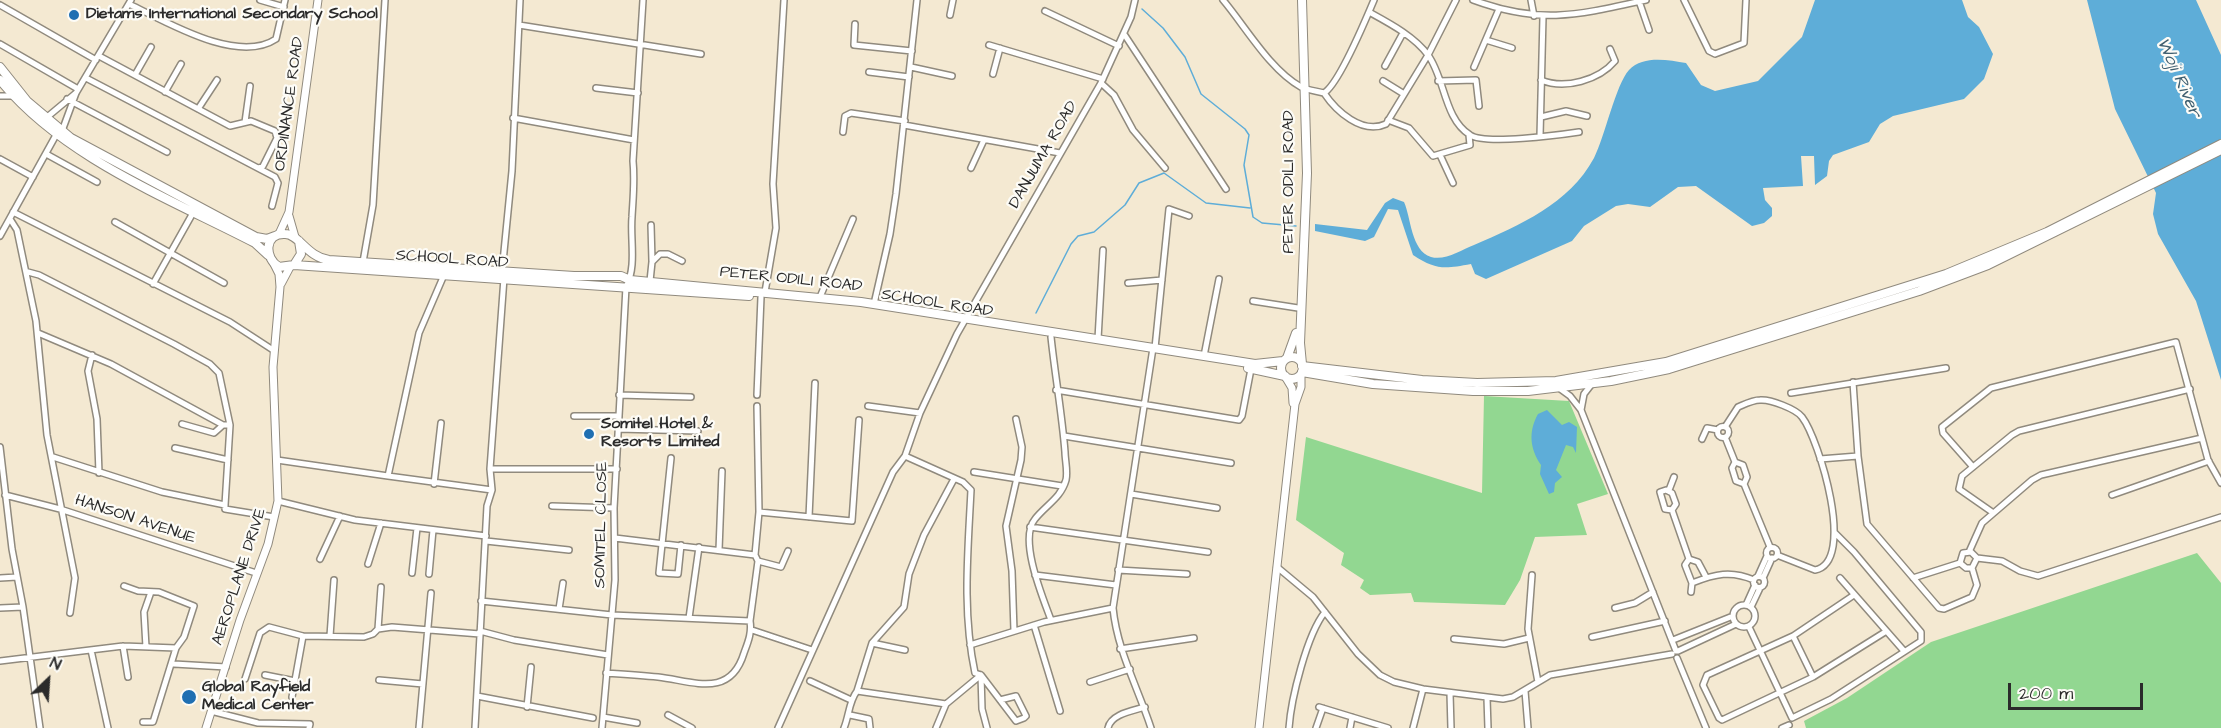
<!DOCTYPE html>
<html>
<head>
<meta charset="utf-8">
<style>
	body { margin:0 }
	#map { position:relative; width:2221px; height:728px; overflow:hidden; background:#f4e9d2; font-family:"Architects Daughter",sans-serif }
	canvas { display:block }
	.north { position:absolute; left:18px; top:650px; width:60px; height:60px; -webkit-text-stroke:4px #fdfcf7; paint-order:stroke; rotate:25deg; font-size:16px; font-weight:700; line-height:24px; text-align:center; color:#2b2b2b }
	.north::after { content:''; display:block; margin:auto; width:21px; height:27px; background:#2b2b2b; clip-path:polygon(50% 0,100% 100%,50% 72%,0 100%) }
	.scale { position:absolute; left:2008px; top:683px; width:135px; height:27px; box-sizing:border-box; border:3px solid #2b2b2b; border-top:0; padding-left:8px; font-size:18px; line-height:21px; white-space:nowrap; color:#2b2b2b; -webkit-text-stroke:4px #fdfcf7; paint-order:stroke }
</style>
</head>
<body>
<div id="map">
<canvas width="2221" height="728"></canvas>
<div class="north">N</div>
<div class="scale">200 m</div>
</div>
<script>
const c = document.querySelector('canvas').getContext('2d');
c.lineJoin = 'round';
function fillPath(path, color) { c.fillStyle = color; c.fill(path, 'evenodd'); }
function trace(path, color, width, dash) { c.strokeStyle = color; c.lineWidth = width; c.lineCap = dash ? 'butt' : 'round'; c.setLineDash(dash || []); c.stroke(path); }
function write(font, color, halo, rows, align = 'center') {
  c.font = font + ' "Architects Daughter",sans-serif'; c.lineWidth = 4.5; c.setLineDash([]); c.textBaseline = 'middle'; c.strokeStyle = halo; c.fillStyle = color; for (const [text, x, y, turn = 0] of rows) {
    c.save(); c.translate(x, y); c.rotate((+turn || 0) * Math.PI / 180); c.textAlign = isNaN(turn) ? turn : align; if (halo) c.strokeText(text, 0, 0); c.fillText(text, 0, 0); c.restore();
  }
}
fillPath(new Path2D(`
	M1484,396L1569,401L1608,494L1577,504L1587,535L1535,537L1520,580L1505,605L1414,602L1411,593L1370,595L1360,588L1364,580L1341,565L1344,553L1296,520L1306,437L1482,493Z
	M2197,553L2221,583V728H1806L1804,721L1847,698L1931,642Z`), '#92d791');
fillPath(new Path2D(`
	M1815,0H1962L1968,17L1979,27L1993,54L1984,79L1964,99L1893,116L1880,124L1869,142L1833,155L1829,161L1827,176L1815,185L1814,156H1801L1803,186L1763,188L1765,200L1772,208V216L1764,223L1752,226L1696,186L1678,187L1650,207L1628,204L1616,206L1584,226L1572,241L1486,279L1475,274L1471,264C1444,269 1436,270 1413,255L1398,210L1388,209L1374,237L1365,241L1315,231V224L1367,230L1385,203L1393,198L1404,202C1411,217 1411,251 1431,257C1445,261 1461,250 1474,245C1520,225 1569,204 1594,158C1605,136 1616,84 1629,70C1643,55 1668,60 1686,63L1701,85L1715,91L1758,81L1802,37Z
	M2087,0H2196L2221,55V380L2196,301L2158,234L2153,214L2156,193L2115,109Z
	M1547,410L1562,425L1569,422L1577,427L1576,453L1573,447L1566,445L1556,470L1562,477L1555,483L1554,492L1549,494L1540,474L1541,465C1530,449 1528,432 1538,414Z`), '#5eadd8');
trace(new Path2D(`
	M1142,9L1163,28L1185,57L1201,94L1245,129L1249,135L1244,165L1253,217L1262,223L1296,226
	M1036,313L1071,244L1078,236L1094,232L1125,205L1139,183L1164,173L1206,203L1250,208`), '#5eadd8', 1.5);
const minor = new Path2D(`
	M260,0L284,7
	M1223,0C1245,26 1270,70 1301,87C1307,90 1316,91 1324,93C1339,84 1366,19 1374,0
	M1473,0C1541,25 1578,15 1646,0
	M1531,0L1534,16
	M1684,0L1709,51L1715,54L1744,43L1746,0
	M1639,1L1649,30
	M129,4C165,21 237,65 276,39L285,0
	M0,5L96,60
	M1045,11L1119,46
	M1369,12C1389,23 1414,36 1428,55C1445,78 1444,119 1470,135C1485,145 1559,135 1579,132
	M950,15L953,0
	M855,24L854,45L912,51
	M519,25L701,54
	M1124,34L1226,189
	M1486,40L1512,48
	M0,44L78,89
	M989,45L1103,79
	M99,56L230,126L251,121L275,131L277,138L263,166L259,168
	M1385,66L1403,33
	M911,67L952,76
	M1474,67L1499,9
	M869,72L909,77
	M993,74L1000,48
	M135,75L151,47
	M86,78L275,177L278,183L272,206
	M1541,80C1565,90 1599,80 1615,61L1610,49
	M1383,81L1404,94
	M1438,81L1476,80L1479,106
	M1101,83L1114,95L1133,130L1165,168
	M596,88L638,93
	M165,92L181,64
	M1324,93C1336,111 1362,135 1386,124L1428,55L1456,0
	M0,96H13
	M67,99L167,152
	M198,109L217,80
	M1541,117L1566,111L1587,116
	M46,118L76,93
	M513,118L634,140
	M1388,120L1409,128L1433,156L1470,145L1469,135
	M245,122L250,86
	M904,125L1060,153
	M62,131L76,93L131,0
	M843,132L845,116L851,113L905,121
	M1540,136L1543,17
	M48,155L97,182
	M1440,155L1453,183
	M0,159L33,177
	M971,168L984,140
	M13,212L230,322L273,350
	M10,219L17,230L36,321L47,435L75,578L70,613
	M115,222L224,283
	M651,225L652,261
	M0,236L56,135
	M363,262L373,205L385,0
	M28,272L39,275L174,344L210,364L219,373L230,425L225,505
	M444,275L419,333L388,476L492,490
	M650,281L652,262L660,254H668L682,261
	M1128,283L1162,280
	M153,284L194,211
	M765,292L776,228L773,184L784,0
	M820,297L853,219
	M1253,301L1298,308
	M874,304L890,234L896,194L917,0
	M38,333L111,364L223,425H230
	M1051,337C1055,375 1062,414 1065,452C1065,460 1068,471 1066,480C1061,498 1046,505 1035,519C1018,539 1043,598 1051,620
	M1098,339L1103,250
	M1155,348L1169,209L1189,216
	M92,355L88,371L97,419L99,473
	M1204,356L1219,279
	M1853,382L1858,456L1867,524L1939,608L1944,609L1972,597L1977,585L1972,568
	M1559,388L1570,396L1581,410L1676,651
	M1056,390L1239,420L1242,416L1251,369
	M1791,393L1946,368
	M619,395L691,397
	M757,395L761,297
	M868,406L920,413
	M1581,410L1584,394L1591,385
	M574,416H618
	M182,424L214,433L223,425
	M1717.5 432a5.5 5.5 0 1 1 11 0a5.5 5.5 0 1 1-11 0Z
	M1725,427L1738,407C1745,404 1753,400 1760,400C1770,399 1796,409 1802,417C1819,439 1857,562 1815,570L1777,555
	M618,429L698,431
	M1064,436L1231,463
	M1725,437L1735,462
	M1702,439L1707,428L1718,430
	M0,447L12,549L23,607L40,728
	M175,448L228,460
	M905,456L963,482L971,490C968,551 962,612 975,673L981,675L982,709L987,728
	M53,457L162,492L225,505V509L274,517
	M671,458L659,573L678,574L681,545
	M1820,459L1858,456
	M277,460L388,476
	M1973,467L1943,433L1942,427L1991,388L2176,342L2208,460L2221,483
	M490,469H617
	M974,472L1062,486
	M434,484L441,423
	M1744,484L1747,477L1743,465L1735,462L1732,468L1736,481L1744,484L1770,547
	M1666,490L1672,493L1676,504L1672,510L1665,509L1660,492Z
	M1669,490L1674,477
	M1131,494L1217,508
	M5,495L60,509L256,573
	M2112,495L2209,461
	M278,501L355,520L486,536
	M552,506L614,508
	M1672,510L1689,559
	M759,512L852,521L859,420
	M1992,512L1959,489L1962,476L2012,435L2019,431L2190,389
	M809,517L815,383
	M1030,527L1208,552
	M615,538L755,555
	M486,541L569,550
	M1766.5 553a5.5 5.5 0 1 1 11 0a5.5 5.5 0 1 1-11 0Z
	M719,550L722,471
	M1969,552L1982,523L2032,480L2041,475L2202,438
	M1977,558L1972,568H1966L1960,563L1963,553L1971,552L1977,558L2002,561L2020,571L2038,576L2221,517
	M320,559L340,516
	M758,561L781,567L788,551
	M368,564L381,523
	M1277,567L1313,597L1358,654L1380,675L1394,682L1423,689L1503,699L1513,697L1550,675L1672,654
	M1118,570L1187,574
	M412,573L417,528
	M429,574L433,530
	M1035,575L1116,585
	M1532,575L1528,629L1538,682
	M1758,576L1767,556
	M1753.5 582a5.5 5.5 0 1 1 11 0a5.5 5.5 0 1 1-11 0Z
	M0,578L17,577
	M1763,578L1772,558
	M1840,578L1904,651
	M1913,578L1960,563
	M1692,583L1685,565L1689,559L1698,562L1706,577
	M124,586L138,591L159,592L194,606L184,637L176,648L154,719L153,722H143
	M1691,592L1692,583C1715,574 1731,570 1754,580
	M1854,595L1793,636L1707,675L1703,685L1719,718L1722,720L1813,677L1885,632
	M481,601L612,615L750,621
	M1733 616a11 11 0 1 1 22 0a11 11 0 1 1-22 0Z
	M1746,605L1755,585
	M1751,607L1760,588
	M0,608L23,607
	M1615,608L1635,603L1653,592
	M559,609L563,583
	M689,618L699,547
	M1034,625L1060,711
	M1749,627L1792,718L1831,699L1921,641V632L1854,552L1835,533
	M378,629L381,587
	M752,630L812,650
	M480,631L514,640L608,655
	M1014,631L1012,571L1006,526L1021,460L1022,447L1016,419
	M330,636L334,580
	M1793,636L1813,677
	M1592,637L1665,621
	M1454,639L1504,644L1529,638
	M1673,640L1733,616
	M872,643L905,650
	M970,645L1044,622L1113,608
	M123,646L128,677
	M146,647L144,612L151,592
	M1120,649L1194,638
	M91,650L108,728
	M1678,651L1736,624
	M1677,658L1706,728
	M0,661L123,646L176,648
	M174,664L226,667
	M606,673C623,674 641,675 658,677C693,681 730,699 744,653C748,642 752,633 750,621L758,561L755,555L759,512L757,406
	M265,675L295,681
	M245,679L260,633L269,627L303,636L364,637L373,634L378,629L392,627L480,634
	M379,680L423,684
	M810,681L851,700
	M1090,682L1130,669
	M857,691L946,704
	M1525,691L1528,728
	M1450,693L1451,728
	M477,696L593,718
	M292,697L303,636
	M1487,698L1488,728
	M527,707L531,667
	M1319,707L1388,728
	M211,711L258,723L310,724L309,728
	M668,715L692,728
	M850,715L869,719L870,728
	M603,717L637,723
	M419,728L431,593
	M475,728L487,506L492,490L490,469L504,278L502,272L512,171L520,0
	M602,728L615,580L614,508L626,287C637,266 630,240 632,217C633,198 635,181 633,161L643,0
	M778,728L893,472L905,456L920,413L957,334L1101,83L1131,17L1135,0
	M844,728C849,716 849,701 857,691L872,643L904,607L909,574L924,535L954,479
	M936,728L946,704L981,675L1016,721L1024,718L1026,716L1016,696L1000,700
	M1108,728C1111,714 1132,711 1145,707
	M1151,728C1138,688 1117,650 1113,608L1153,348
	M1289,728C1291,699 1307,634 1325,612
	M1316,728L1323,708
	M1350,728L1352,717
	M1413,728L1423,689
	M1782,728L1789,725`);
const tertiary = new Path2D(`
	M289,216L295,237
	M279,234L289,212L318,0
	M281,284L290,267
	M1286,378L1292,388L1293,403
	M206,728L240,620L268,544L278,501L273,367L280,287L279,274L274,264
	M1259,728L1295,404L1301,387V375`);
const secondary = new Path2D(`
	M1302,366L1422,380L1477,383L1556,381L1666,362L1946,274L2047,232L2221,144
	M1302,372L1373,384L1473,391H1528L1611,381L1669,369L1919,291L1988,265L2221,150`);
const primary = new Path2D(`
	M1302,0L1307,173L1300,343L1302,364
	M0,67L27,101L71,138L256,237L267,239L275,236
	M0,80C62,157 168,198 255,243L268,255
	M299,241L301,254L294,265L279,267C264,258 264,233 285,234C299,234 307,257 329,260L574,276H621L630,280L861,302L1255,364L1283,361
	M294,265L749,296
	M1281 368a11 11 0 1 1 22 0a11 11 0 1 1-22 0Z
	M1287,358L1296,333
	M1248,368L1285,376`);
trace(minor, '#908a7e', 8);
trace(tertiary, '#908a7e', 9);
trace(secondary, '#908a7e', 10);
trace(primary, '#908a7e', 10);
trace(minor, '#fff', 5);
trace(tertiary, '#fff', 7);
trace(secondary, '#fff', 8);
trace(primary, '#fff', 8);
for (const [x, y, r, color] of [
	[74,15,6,"#1f6fb2"],
	[589,434,6,"#1f6fb2"],
	[189,697,8,"#1f6fb2"]
]) { const dot = new Path2D(); dot.arc(x, y, r, 0, 2 * Math.PI); c.fillStyle = color; c.fill(dot); trace(dot, '#fdfcf7', 2); }
write('bold 16px', '#2b2b2b', '#fdfcf7', [
	["Dietams International Secondary School",86,15],
	["Somitel Hotel &",601,425],
	["Resorts Limited",601,443],
	["Global Rayfield",202,688],
	["Medical Center",202,706]
], 'left');
write('16px', '#2b2b2b', '#fdfcf7', [
	["ORDINANCE ROAD",290,104,-82],
	["DANJUMA ROAD",1044,155,-60],
	["PETER ODILI ROAD",1290,182,-90],
	["SCHOOL ROAD",452,260,4],
	["PETER ODILI ROAD",791,280,6],
	["SCHOOL ROAD",937,304,9],
	["HANSON AVENUE",135,520,18],
	["SOMITEL CLOSE",602,525,-89],
	["AEROPLANE DRIVE",240,577,-72]
]);
write('italic 18px', '#3f5f70', '#fdfcf7', [
	["Woji River",2178,78,66]
]);
</script>
</body>
</html>
